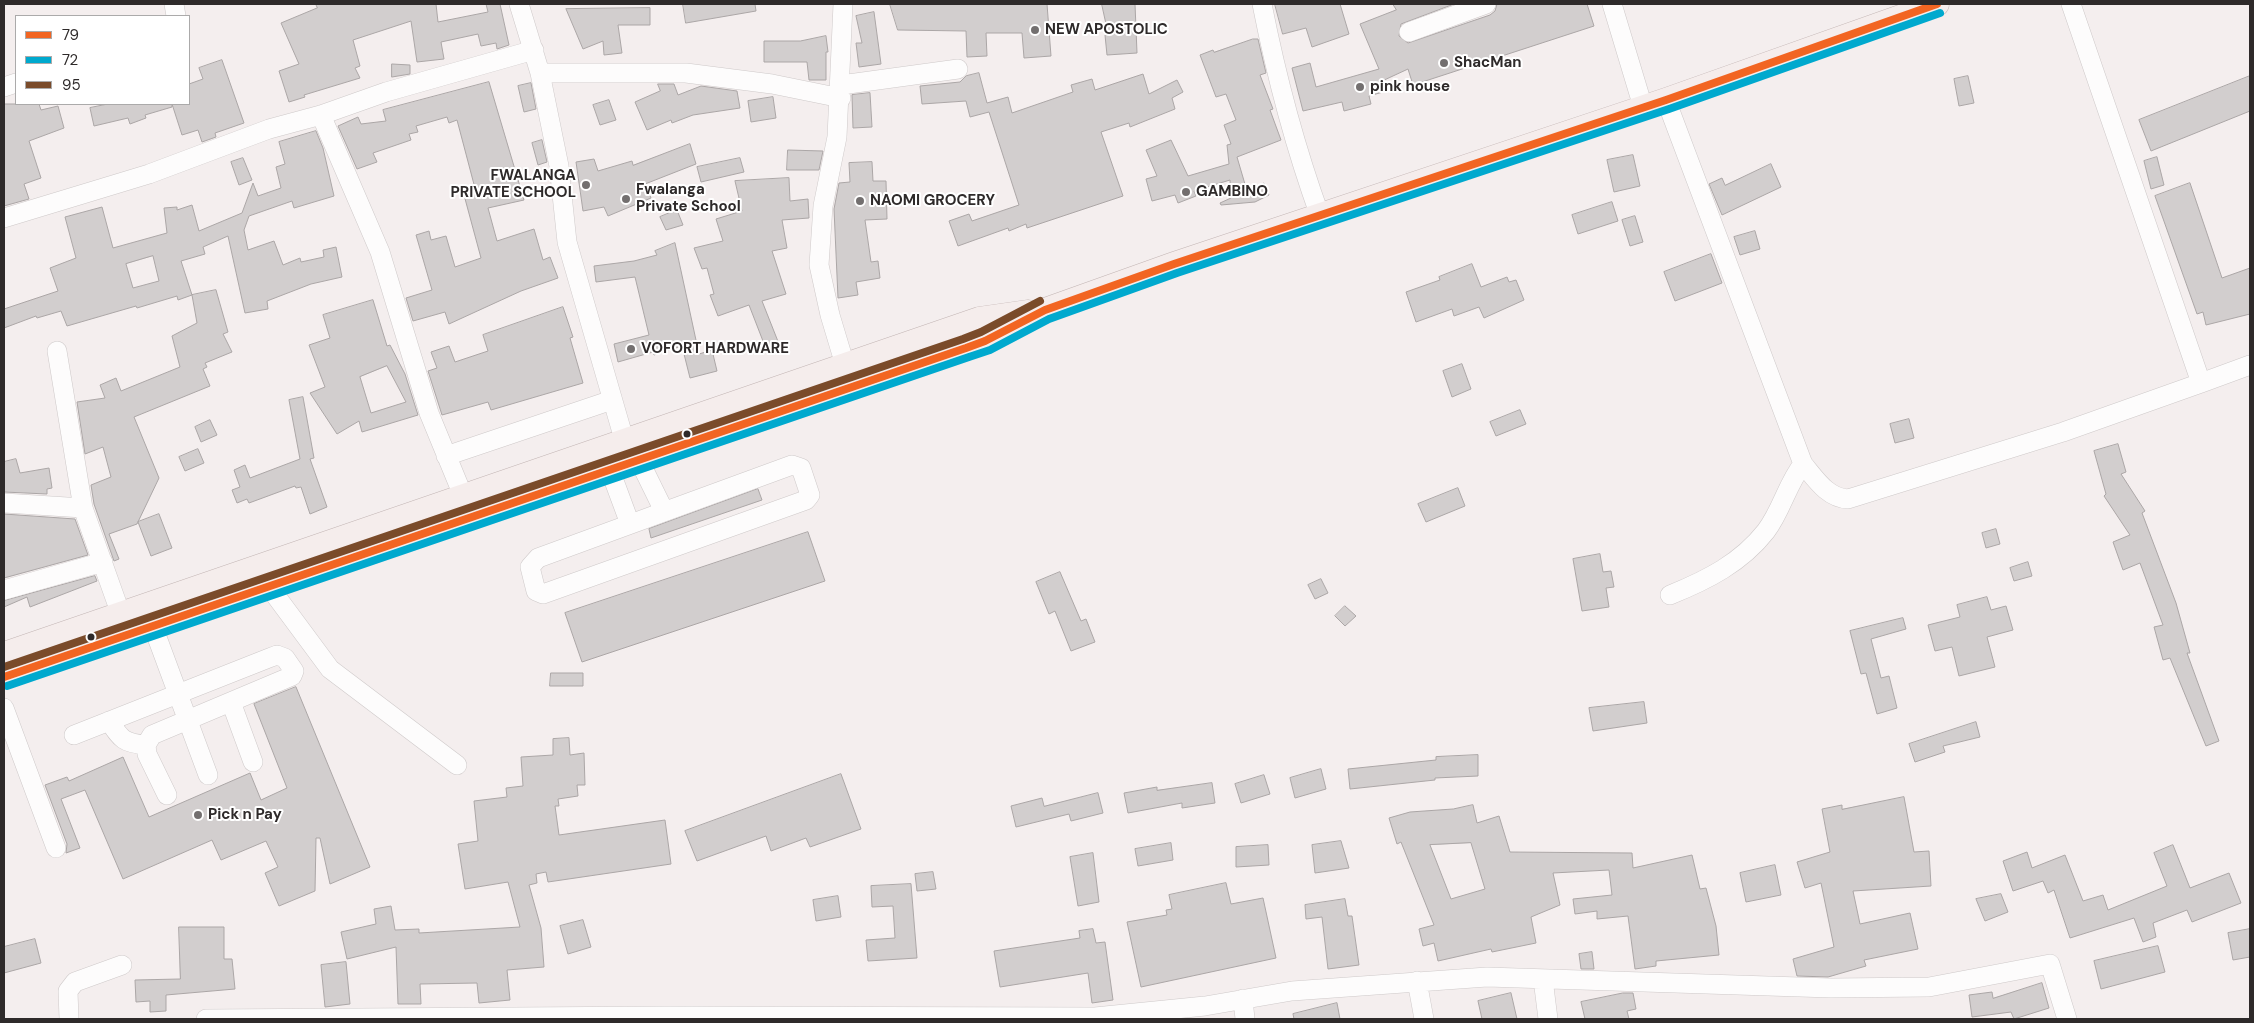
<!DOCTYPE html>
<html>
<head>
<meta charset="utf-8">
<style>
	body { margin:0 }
	#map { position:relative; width:2254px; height:1023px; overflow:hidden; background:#f4eeee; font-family:"DM Sans",sans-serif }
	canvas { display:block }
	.frame { position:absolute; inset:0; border:5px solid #2e2a2a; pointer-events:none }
	.legend { position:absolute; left:15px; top:15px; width:175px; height:90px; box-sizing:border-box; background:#fff; border:1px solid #abaaaa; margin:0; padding:6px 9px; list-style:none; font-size:15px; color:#2e2a2a }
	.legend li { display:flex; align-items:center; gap:10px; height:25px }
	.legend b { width:25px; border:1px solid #abaaaa }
</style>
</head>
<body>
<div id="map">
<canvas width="2254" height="1023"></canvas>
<div class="frame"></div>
<ul class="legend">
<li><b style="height:6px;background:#f26522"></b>79</li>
<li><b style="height:6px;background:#00a9ce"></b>72</li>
<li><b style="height:6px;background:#7a4b2a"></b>95</li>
</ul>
</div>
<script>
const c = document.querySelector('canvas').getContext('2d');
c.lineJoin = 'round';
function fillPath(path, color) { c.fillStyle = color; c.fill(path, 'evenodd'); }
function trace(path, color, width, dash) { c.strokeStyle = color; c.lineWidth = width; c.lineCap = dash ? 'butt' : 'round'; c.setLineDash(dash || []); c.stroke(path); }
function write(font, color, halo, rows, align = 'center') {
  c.font = font + ' "DM Sans",sans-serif'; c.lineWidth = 4; c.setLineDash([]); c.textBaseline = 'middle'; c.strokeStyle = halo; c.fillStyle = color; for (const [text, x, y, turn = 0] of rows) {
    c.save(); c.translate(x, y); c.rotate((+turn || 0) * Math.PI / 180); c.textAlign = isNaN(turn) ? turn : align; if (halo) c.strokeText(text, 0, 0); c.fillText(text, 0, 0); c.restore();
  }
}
const building = new Path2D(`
	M316,4H436L438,22L488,12L486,4H500L509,45L497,49L496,43L481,46L478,34L441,42L444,59L417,62L411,21L353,40L360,66L355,68L360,78L304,95L305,97L289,102L279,71L299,64L281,23L317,8Z
	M683,4H755L756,11L686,23Z
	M890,4H1047L1051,56L1024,58L1022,33H986L987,56L967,57L966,31L898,30Z
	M1102,4H1135L1137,53L1107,55L1105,35H1108Z
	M1275,4H1340L1349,34L1312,47L1306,28L1283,34Z
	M1393,4H1454L1401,24L1399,36L1408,43L1490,15L1495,11L1497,4H1587L1594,26L1413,85L1408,69L1380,82L1383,92L1369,96L1371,104L1344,111L1342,102L1303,111L1292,68L1310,63L1316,87L1379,69L1360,24L1396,10Z
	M650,8V25H618L622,53L604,55L603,41L583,49L566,9Z
	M874,12L881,64L859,67L856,43H862L856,16Z
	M826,36L828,52H826V80H809L807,62H764V41H800Z
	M1253,39H1258L1266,73L1260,75L1273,109L1270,110L1281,140L1237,157L1247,191L1264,183L1269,195L1255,202L1221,205L1220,203L1231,198L1230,180L1194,191L1196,196L1178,203L1175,195L1152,201L1146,179L1157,176L1146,150L1171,140L1188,176L1229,164L1227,145L1231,144L1224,125L1236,120L1226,94L1216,97L1200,55L1213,50L1214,52Z
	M222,60L244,123L215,133L216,137L202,142L198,130L182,135L172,104H189V84L203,79L199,68Z
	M392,64L410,65V74L392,77Z
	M979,73L987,103L1008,97L1012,113L1073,92L1071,85L1092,79L1095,90L1143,74L1149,94L1177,80L1183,92L1172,98L1175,109L1130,127L1129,123L1101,132L1123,196L1027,228L1026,224L1009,231L1008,228L958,246L949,221L969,214L972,221L1019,205L989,112L970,117L966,101L922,104L920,86L960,82L966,76Z
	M1968,76L1974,103L1959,106L1954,79Z
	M2250,76V111L2151,151L2139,120Z
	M489,82L524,200L488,208L497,241L534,229L543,260L550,257L558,278L521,291L449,324L445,312L413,321L406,298L432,290L416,235L429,231L431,240L446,236L455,267L481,258L464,195L476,192L457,120L449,123L447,117L416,126L418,132L409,134L411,140L373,153L377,162L357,169L338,126L358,117L361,124L386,121L383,110Z
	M531,83L536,109L524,112L518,86Z
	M658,84H674L678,95L701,86L737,91L740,108L693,115L672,123L671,120L647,130L635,102L660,91Z
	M870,93L872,127L853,128L852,95Z
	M773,97L776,118L751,122L748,101Z
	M609,100L616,120L600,125L593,105Z
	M4,104H39L41,110L58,106L64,128L29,141L41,178L24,184L29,199L4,206Z
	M108,104H172V107L145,115L146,118L130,124L128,118L94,126L90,108Z
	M316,131L323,148L334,196L294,208L292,201L249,216L244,230L248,250L274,241L283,265L300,258L301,262L324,257L323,250L336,247L342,277L311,284L267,301L268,309L245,313L228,236L203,247L205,254L181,261L192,295L178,300L177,296L137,308L136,306L67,326L61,311L37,318L36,316L4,328V309L58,291L50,268L76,258L65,217L102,207L113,248L167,233L164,208L177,207V210L192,205L199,231L242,213L253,183L258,196L281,188L276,167L285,164L279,142ZM153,256L159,281L133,288L126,264Z
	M542,140L547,162L538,165L532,143Z
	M690,144L696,164L645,184L651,198L608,216L604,207L583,211L576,162L594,159L598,171L632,161L633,165Z
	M788,150L823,151L819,170H787Z
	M1633,155L1640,186L1614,192L1607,160Z
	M2157,157L2164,185L2151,189L2144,161Z
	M243,158L252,180L239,185L231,162Z
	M740,158L744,172L701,182L697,167Z
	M872,162L873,181H886L887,219L865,220L871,262L878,261L880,278L856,282L858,295L838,298L834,209L839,183L850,182L849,163Z
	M1771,164L1781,187L1722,215L1709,184L1722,178L1725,185Z
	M789,178L790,201L808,199L809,218L782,220L787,248L772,251L786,294L762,301L781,349L768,354L749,305L718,316L710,295L714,294L707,268L702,269L694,248L723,241L716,219L742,211L735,181Z
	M2190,183L2222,278L2250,268V314L2206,325L2203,312L2197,314L2155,196Z
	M1612,202L1618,221L1578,234L1572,215Z
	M677,210L683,225L666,230L660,217Z
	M1635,216L1643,242L1630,246L1622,220Z
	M1755,231L1760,249L1740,255L1734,237Z
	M675,243L699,354L712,350L717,371L690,378L682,346L654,355L653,352L618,362L614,344L649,335L635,277L596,282L594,266L634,261L657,255L655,251Z
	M1711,254L1722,283L1675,301L1664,272Z
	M1472,264L1481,287L1507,277L1509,282L1516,280L1524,300L1484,318L1479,307L1454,316L1452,309L1416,322L1406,292L1440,280L1439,277Z
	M216,290L228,332L223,334L232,352L205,363L207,367L203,369L210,386L134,417L159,478L137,524L109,534L119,559L114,561L94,504L91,485L111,477L103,447L85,454L77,402L105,398L100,385L116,378L121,391L180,367L172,336L197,323L192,295Z
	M373,300L387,346L390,345L405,374L418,415L362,432L359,421L337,434L310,393L325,387L309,345L330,338L323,315ZM387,366L406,402L371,413L360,377Z
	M563,307L573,337L570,338L583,383L491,410L488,402L442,415L428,371L437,368L431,352L449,346L455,362L488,351L483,335Z
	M1462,364L1471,389L1452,397L1443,371Z
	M303,397L314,458L310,459L327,507L310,514L301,487L296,488L295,486L249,503L247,499L237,503L232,490L240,487L234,470L245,465L250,478L300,459L289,400Z
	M1520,410L1526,424L1496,436L1490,422Z
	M1909,419L1914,438L1895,443L1890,424Z
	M210,420L217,435L201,442L195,427Z
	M2118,444L2126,472L2121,474L2145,511L2142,513L2176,603L2190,653H2187L2219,741L2206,746L2170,658L2163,660L2154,627L2163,625L2140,563L2123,570L2113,542L2130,535L2104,496L2106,494L2094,451Z
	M198,449L204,463L185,471L179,457Z
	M16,459L20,473L49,468L52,488L47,489V494L4,492V462Z
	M1458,488L1465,506L1426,522L1418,504Z
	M758,489L762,500L651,538L649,529Z
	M4,514L75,519L88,555L4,578Z
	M159,514L172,548L151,556L138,522Z
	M1996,529L2000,544L1986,548L1982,533Z
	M808,532L825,581L582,662L565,613Z
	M1600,554L1603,572L1611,571L1614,587L1606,588L1609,607L1582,611L1573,559Z
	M2028,562L2032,576L2014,581L2010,568Z
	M1060,572L1081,621L1086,619L1095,642L1071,651L1055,611L1049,614L1036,582Z
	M95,576L97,581L30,607L27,597L4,607V601Z
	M1321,579L1328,593L1315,599L1308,585Z
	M1987,597L1991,610L2006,606L2013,630L1987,637L1995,667L1959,676L1952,647L1935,651L1928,625L1960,617L1957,605Z
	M1345,606L1356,616L1345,626L1335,616Z
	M1903,618L1906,629L1871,639L1881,678L1889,676L1897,708L1877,714L1866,673L1861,674L1850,631Z
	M551,673H583V686H550Z
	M296,687L370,867L330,884L320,838H316L315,891L279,906L265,873L278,867L266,841L221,860L212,840L123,879L85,790L61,799L80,848L66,853L67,844L45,785L67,777L69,781L123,757L149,817L250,773L261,800L287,788L254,704Z
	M1644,702L1647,723L1593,731L1589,708Z
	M1976,722L1980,737L1943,746L1945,752L1915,762L1909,744Z
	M569,738L570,755L584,753L585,785H577L578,796L558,799L559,806H555L559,835L665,820L671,864L548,882L546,872L536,874L537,883L529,885L541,928L544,967L507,970L510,1000L479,1003L477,983L420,984L421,1004H398L396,947L347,959L341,932L376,924L374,909L391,906L395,930L419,929V933L520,927L508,882L465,889L458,844L478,841L474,801L507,797L506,788L523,786L521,757L553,755V739Z
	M1478,755V776L1435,778V780L1350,789L1348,769L1436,760V757Z
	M1321,769L1326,789L1295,798L1290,778Z
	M841,774L861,829L810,847L806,838L771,851L766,836L697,861L685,831Z
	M1264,775L1270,794L1241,803L1235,784Z
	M1212,783L1215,803L1182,808V803L1128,813L1124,793L1157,787V790Z
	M1098,793L1103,813L1071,821L1069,814L1016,827L1011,806L1042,798L1044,806Z
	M1904,797L1914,852L1929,851L1931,886L1853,891L1860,924L1910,913L1918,949L1864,960L1866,966L1828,977L1797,976L1793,959L1834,947L1821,883L1805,888L1797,862L1830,852L1822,809L1842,805V809Z
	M1473,805L1477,823L1499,816L1510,852L1632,853L1633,868L1692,855L1700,889L1706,888L1716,926L1719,955L1656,961V966L1635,969L1628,916L1597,919V911L1575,914L1573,899L1612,895L1609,870L1553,873L1560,905L1531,917L1536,943L1492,952L1491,949L1438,961L1434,943L1423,946L1419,929L1434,925L1401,842L1397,844L1389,818L1410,812L1453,809ZM1471,843L1485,889L1451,899L1430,845Z
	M1341,841L1349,868L1315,873L1312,845Z
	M1171,843L1173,860L1138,866L1135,849Z
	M1268,845L1269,865L1236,867V847Z
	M2173,845L2190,888L2229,873L2241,903L2192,922L2187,910L2153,923L2156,937L2143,942L2134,918L2070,938L2054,890L2048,893L2043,881L2013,891L2003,861L2027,852L2032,868L2065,855L2083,901L2103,895L2108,910L2167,886L2154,853Z
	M1093,853L1099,902L1078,906L1070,857Z
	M1775,865L1781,895L1746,902L1740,873Z
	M933,872L936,889L917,891L915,874Z
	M1226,883L1231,904L1263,898L1276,958L1141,987L1127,922L1167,915L1166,910L1172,909L1169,895Z
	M911,884L917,958L868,961L866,940L895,938L893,906L872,907L871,886Z
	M2001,894L2008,912L1985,921L1976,899Z
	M838,896L841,917L816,921L813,900Z
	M1345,899L1348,916H1352L1359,965L1328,969L1322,917L1306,919L1305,905Z
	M583,920L591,947L568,954L560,926Z
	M179,927H224V959H232L235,989L166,995V1011L150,1012V1001L136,1002L135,980L180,979Z
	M1093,929L1096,943L1105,942L1113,1000L1092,1003L1088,973L1000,987L994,951L1080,938L1079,931Z
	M2250,929V957L2233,960L2228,933Z
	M35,939L41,963L4,973V947Z
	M2158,946L2165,972L2101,989L2094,961Z
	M1592,952L1594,969H1581L1579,954Z
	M346,962L350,1004L325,1007L321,965Z
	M2042,983L2049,1008L2014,1019L2011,1012L1972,1017L1969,995L1992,992L1993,998Z
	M1511,993L1517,1019H1482L1478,1001Z
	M1623,993H1633L1636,1009L1627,1011L1629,1019H1585L1581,1002Z
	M1337,1003L1340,1019H1294L1293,1014Z`);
fillPath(building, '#d2cece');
trace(building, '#aba6a6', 1);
const minor = new Path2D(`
	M174,4L176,16
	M519,4L540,73L559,166L567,242L628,453
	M843,4L837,137L823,206L819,265L830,315L845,365
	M1262,4C1276,75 1295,147 1320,216
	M1612,4L1643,107
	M2071,4L2201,383L2250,365
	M1409,32L1486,4
	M540,73H686L772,84L841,98
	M841,85L958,69
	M4,87L16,83
	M1666,100L1803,464C1815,478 1827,498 1848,499L2063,432L2201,383
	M321,115L380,252L429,413L464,498
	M4,218L149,174L269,129L321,115L386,92L534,50
	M57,351L83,508L125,626
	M446,456L612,400
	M639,460L664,511
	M792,465L801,468L810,495L806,500L543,594L536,591L530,567L538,558Z
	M610,470L630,524
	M4,503L83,508
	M270,588L330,669L457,765
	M4,590L103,562
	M1670,595C1707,580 1741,563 1766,531C1782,510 1787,484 1803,464
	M148,613L208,775
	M231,702L253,762
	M4,708L56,848
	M109,721C121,739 123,743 146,745
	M74,735L269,658L277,655L285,658L294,671L292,676L152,735L146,745L147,754L167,795
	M1543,979L1548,1019
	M1417,981L1424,1019
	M1243,999L1245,1019
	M69,1019L68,991L75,982L122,965
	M206,1019L666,1016L1095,1017L1205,1006L1292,991L1487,977L1831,988L1929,987L2050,964L2067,1019`);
const major = new Path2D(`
	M4,654L979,319L1028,312
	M4,677L966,348L985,341L1045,310L1174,264L1666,100L1937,4`);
trace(minor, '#cec9c9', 20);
trace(major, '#c2b5b4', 25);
trace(minor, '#fdfcfc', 19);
trace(major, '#f5edec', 24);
trace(new Path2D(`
	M4,677L966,348L985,341L1045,310L1174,264L1666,100L1937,4`), '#f26522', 8);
trace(new Path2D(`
	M7,686L969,357L990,350L1049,319L1177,273L1669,109L1940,13`), '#00a9ce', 8);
trace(new Path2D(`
	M4,667L963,339L981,332L1040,301`), '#7a4b2a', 8);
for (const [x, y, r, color] of [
	[1035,30,5,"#736f6f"],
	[1444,63,5,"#736f6f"],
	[1360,87,5,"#736f6f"],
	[586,185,5,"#736f6f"],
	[1186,192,5,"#736f6f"],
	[626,199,5,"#736f6f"],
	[860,201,5,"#736f6f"],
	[631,349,5,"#736f6f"],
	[687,434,4.5,"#2e2a2a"],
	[91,637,4.5,"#2e2a2a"],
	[198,815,5,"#736f6f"]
]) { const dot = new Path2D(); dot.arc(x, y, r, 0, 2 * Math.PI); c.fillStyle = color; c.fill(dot); trace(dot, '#fff', 2); }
write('bold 15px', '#2e2a2a', '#fff', [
	["NEW APOSTOLIC",1045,30],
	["ShacMan",1454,63],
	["pink house",1370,87],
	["FWALANGA",576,176,"right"],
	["PRIVATE SCHOOL",576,193,"right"],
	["Fwalanga",636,190],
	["Private School",636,207],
	["GAMBINO",1196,192],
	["NAOMI GROCERY",870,201],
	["VOFORT HARDWARE",641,349],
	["Pick n Pay",208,815]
], 'left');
</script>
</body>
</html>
